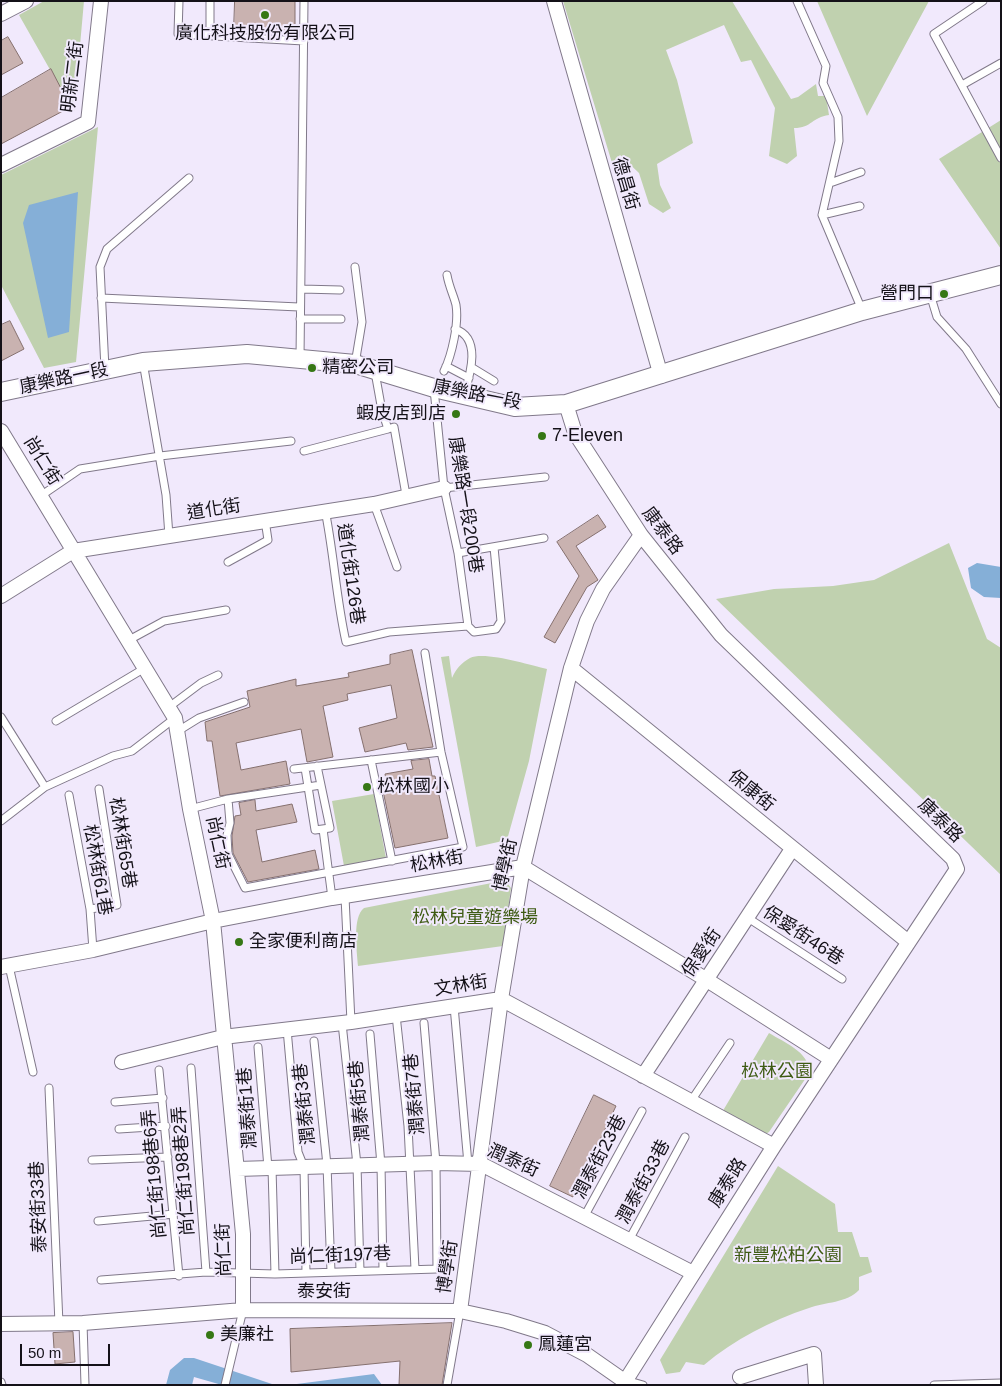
<!DOCTYPE html>
<html>
<head>
<meta charset="utf-8">
<style>
	body { margin:0 }
	#map { position:relative; width:1002px; height:1386px; overflow:hidden; background:#f1e9fc; font-family:Helvetica,sans-serif }
	canvas { display:block }
	.frame { position:absolute; inset:0; border:2px solid #141118; pointer-events:none }
	.scale { position:absolute; left:20px; top:1344px; width:90px; height:22px; box-sizing:border-box; border:2px solid #141118; border-top:0; padding-left:6px; font-size:15px; line-height:18px; white-space:nowrap; color:#141118; -webkit-text-stroke:4px #f1e9fc; paint-order:stroke }
</style>
</head>
<body>
<div id="map">
<canvas width="1002" height="1386"></canvas>
<div class="frame"></div>
<div class="scale">50 m</div>
</div>
<script>
const c = document.querySelector('canvas').getContext('2d');
c.lineJoin = 'round';
function fillPath(path, color) { c.fillStyle = color; c.fill(path, 'evenodd'); }
function trace(path, color, width, dash) { c.strokeStyle = color; c.lineWidth = width; c.lineCap = dash ? 'butt' : 'round'; c.setLineDash(dash || []); c.stroke(path); }
function write(font, color, halo, rows, align = 'center') {
  c.font = font + ' Helvetica,"Noto Sans TC",sans-serif'; c.lineWidth = 4; c.setLineDash([]); c.textBaseline = 'middle'; c.strokeStyle = halo; c.fillStyle = color; for (const [text, x, y, turn = 0] of rows) {
    c.save(); c.translate(x, y); c.rotate((+turn || 0) * Math.PI / 180); c.textAlign = isNaN(turn) ? turn : align; if (halo) c.strokeText(text, 0, 0); c.fillText(text, 0, 0); c.restore();
  }
}
fillPath(new Path2D(`
	M44,1H84L74,112L19,15Z
	M563,1H732L791,99L798,97L816,84L818,96H826L829,115C812,117 812,128 794,128L797,156L787,164L769,156L775,108L751,60L741,62L724,25L666,50L677,80L693,143L657,164L660,185L671,208L663,213L649,204L639,173L620,155L612,163Z
	M817,1H929L867,116Z
	M1001,120V249L939,159Z
	M98,127L76,362L44,368L1,285V175Z
	M949,543L987,639L1001,648V875L716,599L774,589L833,586L874,580Z
	M449,656L452,678C456,669 461,663 470,658C485,651 529,665 547,669L529,761L507,840L476,847L441,657Z
	M374,794L386,858L344,866L332,801Z
	M502,881L508,884L511,888L503,946L358,966C357,951 352,917 364,908Z
	M769,1033C785,1043 808,1051 810,1072L769,1132L764,1135L721,1114Z
	M778,1166L835,1204L838,1232H852L860,1257H868L872,1272L859,1277V1290C847,1303 825,1302 809,1308C770,1321 735,1339 704,1365L686,1362L680,1372L666,1374L660,1360Z`), '#c0d1af');
fillPath(new Path2D(`
	M78,192L69,332L48,338L23,223L29,205Z
	M977,563L1001,567V598L984,597L971,588L968,568Z
	M184,1358H194L275,1385H222L194,1377L192,1385H166L170,1370Z
	M374,1374L382,1385H289Z`), '#85afd7');
const building = new Path2D(`
	M235,1H295V32L234,29Z
	M8,37L23,63L1,75V41Z
	M51,69L68,102L63,111L1,144V98Z
	M10,321L24,349L1,361V325Z
	M598,515L606,527L576,546L598,580L587,587L555,643L544,637L579,576L557,542Z
	M412,650L433,747L408,750L406,743L365,752L359,728L397,718L391,685L347,694L348,700L323,706L333,757L307,762L301,729L236,743L241,770L286,761L290,784L220,796L212,741H207L205,722L250,707L247,691L296,679V686L349,677L348,673L390,664V655Z
	M429,759L432,776H435L448,838L395,848L382,786L387,785L385,774L413,769L411,761Z
	M255,800L256,811L292,804L297,822L256,830L262,862L315,850L319,869L248,882L233,853L232,836L235,816L241,815L239,803Z
	M594,1095L616,1106L573,1197L550,1186Z
	M452,1323L442,1385H399L400,1361L291,1372L290,1329Z
	M73,1332L75,1362L55,1364L53,1333Z`);
fillPath(building, '#c9b2b0');
trace(building, '#85706e', 1);
const service = new Path2D(`
	M179,1L178,34L304,41
	M797,1L826,66L823,83L838,117L839,141L822,215L862,310
	M983,1L934,34L1001,158
	M210,34V1
	M962,85L1001,63
	M830,183L861,172
	M822,215L860,206
	M302,289L340,290
	M930,294L937,317L966,349L1001,404
	M101,298L299,307
	M300,319H341
	M455,329C482,338 470,375 464,395
	M300,358L304,1
	M143,362L166,495L169,536
	M355,364L362,322L355,267
	M446,366L469,378
	M471,367L494,381
	M105,369L100,267L107,249L189,178
	M444,371C452,355 459,323 456,305C454,296 449,287 447,275
	M375,372L382,411L388,429L394,427L406,495
	M434,389L444,488L458,553L468,626
	M304,451L388,429
	M444,488L545,477
	M42,495L80,469L160,456L291,441
	M374,504L397,567
	M325,510C334,554 336,598 346,642L389,632L468,626
	M458,553L544,538
	M228,562L268,540L265,520
	M468,626L474,632L496,629L501,621L494,547
	M129,640L164,621L226,610
	M169,707L201,683L218,675
	M1,717L45,787
	M56,721L145,668
	M178,731L199,718L244,702
	M371,760L392,861
	M305,768L315,830L330,828L317,766
	M294,769L441,752
	M69,795L90,909L93,950
	M228,799L230,823L227,835L228,854L245,888L463,847L441,752L425,653
	M190,809L228,799L321,785
	M1,821L45,787L113,756L132,751L175,718
	M323,829L332,898
	M345,897L351,1022
	M90,909L117,905L99,789
	M748,918L842,979
	M9,966L33,1072
	M454,1006L468,1164
	M396,1015L408,1126L415,1269
	M342,1023L357,1165L360,1271
	M287,1029L298,1152L304,1167L306,1273
	M370,1034L381,1165L383,1270
	M314,1041L327,1165L331,1272
	M258,1047L268,1168
	M191,1068L206,1272
	M159,1070L179,1276
	M49,1088L59,1324
	M691,1101L730,1043
	M115,1102L163,1098
	M119,1129L166,1126
	M92,1160L168,1157
	M272,1168L275,1274
	M584,1217L642,1111
	M98,1221L174,1214
	M629,1240L685,1137
	M101,1280L206,1272L275,1274L437,1269L436,1163L424,1023
	M83,1323L85,1385
	M629,1381L643,1385
	M1,1382L2,1385
	M225,1385L243,1310
	M447,1385L460,1311
	M934,1385L1001,1383`);
const minor = new Path2D(`
	M554,1L661,376
	M1,14L26,1
	M1,165L88,122L101,1
	M566,404L575,433L641,535L721,635L953,859L957,869L774,1146L626,1380
	M1,431L175,718L190,809L213,921L243,1234V1310
	M1,596L73,551L374,504L444,488
	M571,668L907,941
	M1,967L93,950L213,921L332,898L523,867L707,980L831,1059
	M122,1062L223,1037L351,1022L501,999L774,1146
	M643,1076L792,849
	M237,1169L436,1163L481,1164L693,1273
	M460,1311L501,999L523,867L571,668L587,621L603,589L641,535
	M1,1324L83,1323L243,1310L460,1311L506,1321L545,1333L587,1355L630,1385
	M740,1377L814,1354L816,1385`);
const tertiary = new Path2D(`
	M1,392L143,362L247,354L355,364L434,388L515,407L566,404L862,311L1001,275`);
trace(service, '#81798a', 9);
trace(minor, '#81798a', 16);
trace(tertiary, '#81798a', 20);
trace(service, '#fff', 7);
trace(minor, '#fff', 14);
trace(tertiary, '#fff', 18);
for (const [x, y, r, color] of [
	[265,15,5,"#367715"],
	[944,294,5,"#367715"],
	[312,368,5,"#367715"],
	[456,414,5,"#367715"],
	[542,436,5,"#367715"],
	[367,787,5,"#367715"],
	[239,942,5,"#367715"],
	[210,1335,5,"#367715"],
	[528,1345,5,"#367715"]
]) { const dot = new Path2D(); dot.arc(x, y, r, 0, 2 * Math.PI); c.fillStyle = color; c.fill(dot); trace(dot, '#f1e9fc', 2); }
write('18px', '#141118', '#f1e9fc', [
	["廣化科技股份有限公司",265,34,"center"],
	["營門口",934,294,"right"],
	["精密公司",322,368],
	["蝦皮店到店",446,414,"right"],
	["7-Eleven",552,436],
	["松林國小",377,787],
	["全家便利商店",249,942],
	["美廉社",220,1335],
	["鳳蓮宮",538,1345]
], 'left');
write('18px', '#141118', '#f1e9fc', [
	["明新二街",73,77,-83],
	["德昌街",625,184,74],
	["康樂路一段",64,379,-12],
	["康樂路一段",477,395,11],
	["尚仁街",42,461,58],
	["康樂路一段200巷",465,505,81],
	["道化街",214,510,-9],
	["康泰路",662,531,53],
	["道化街126巷",350,574,82],
	["保康街",751,791,39],
	["康泰路",940,821,44],
	["松林街65巷",122,843,81],
	["尚仁街",217,843,78],
	["松林街",437,862,-10],
	["博學街",506,865,-78],
	["松林街61巷",97,870,80],
	["保愛街46巷",803,936,33],
	["保愛街",702,953,-56],
	["文林街",461,986,-9],
	["潤泰街7巷",415,1094,-95],
	["潤泰街5巷",360,1101,-95],
	["潤泰街3巷",305,1104,-96],
	["潤泰街1巷",248,1108,-94],
	["潤泰街23巷",600,1157,-62],
	["潤泰街",513,1161,24],
	["尚仁街198巷2弄",184,1171,-94],
	["尚仁街198巷6弄",155,1174,-95],
	["潤泰街33巷",644,1182,-62],
	["康泰路",728,1183,-58],
	["泰安街33巷",39,1207,-92],
	["尚仁街",224,1250,-92],
	["尚仁街197巷",340,1256,-2],
	["博學街",448,1267,-82],
	["泰安街",324,1292]
]);
write('18px', '#3e5b13', '#f1e9fc', [
	["松林兒童遊樂場",475,918],
	["松林公園",777,1072],
	["新豐松柏公園",788,1256]
]);
</script>
</body>
</html>
